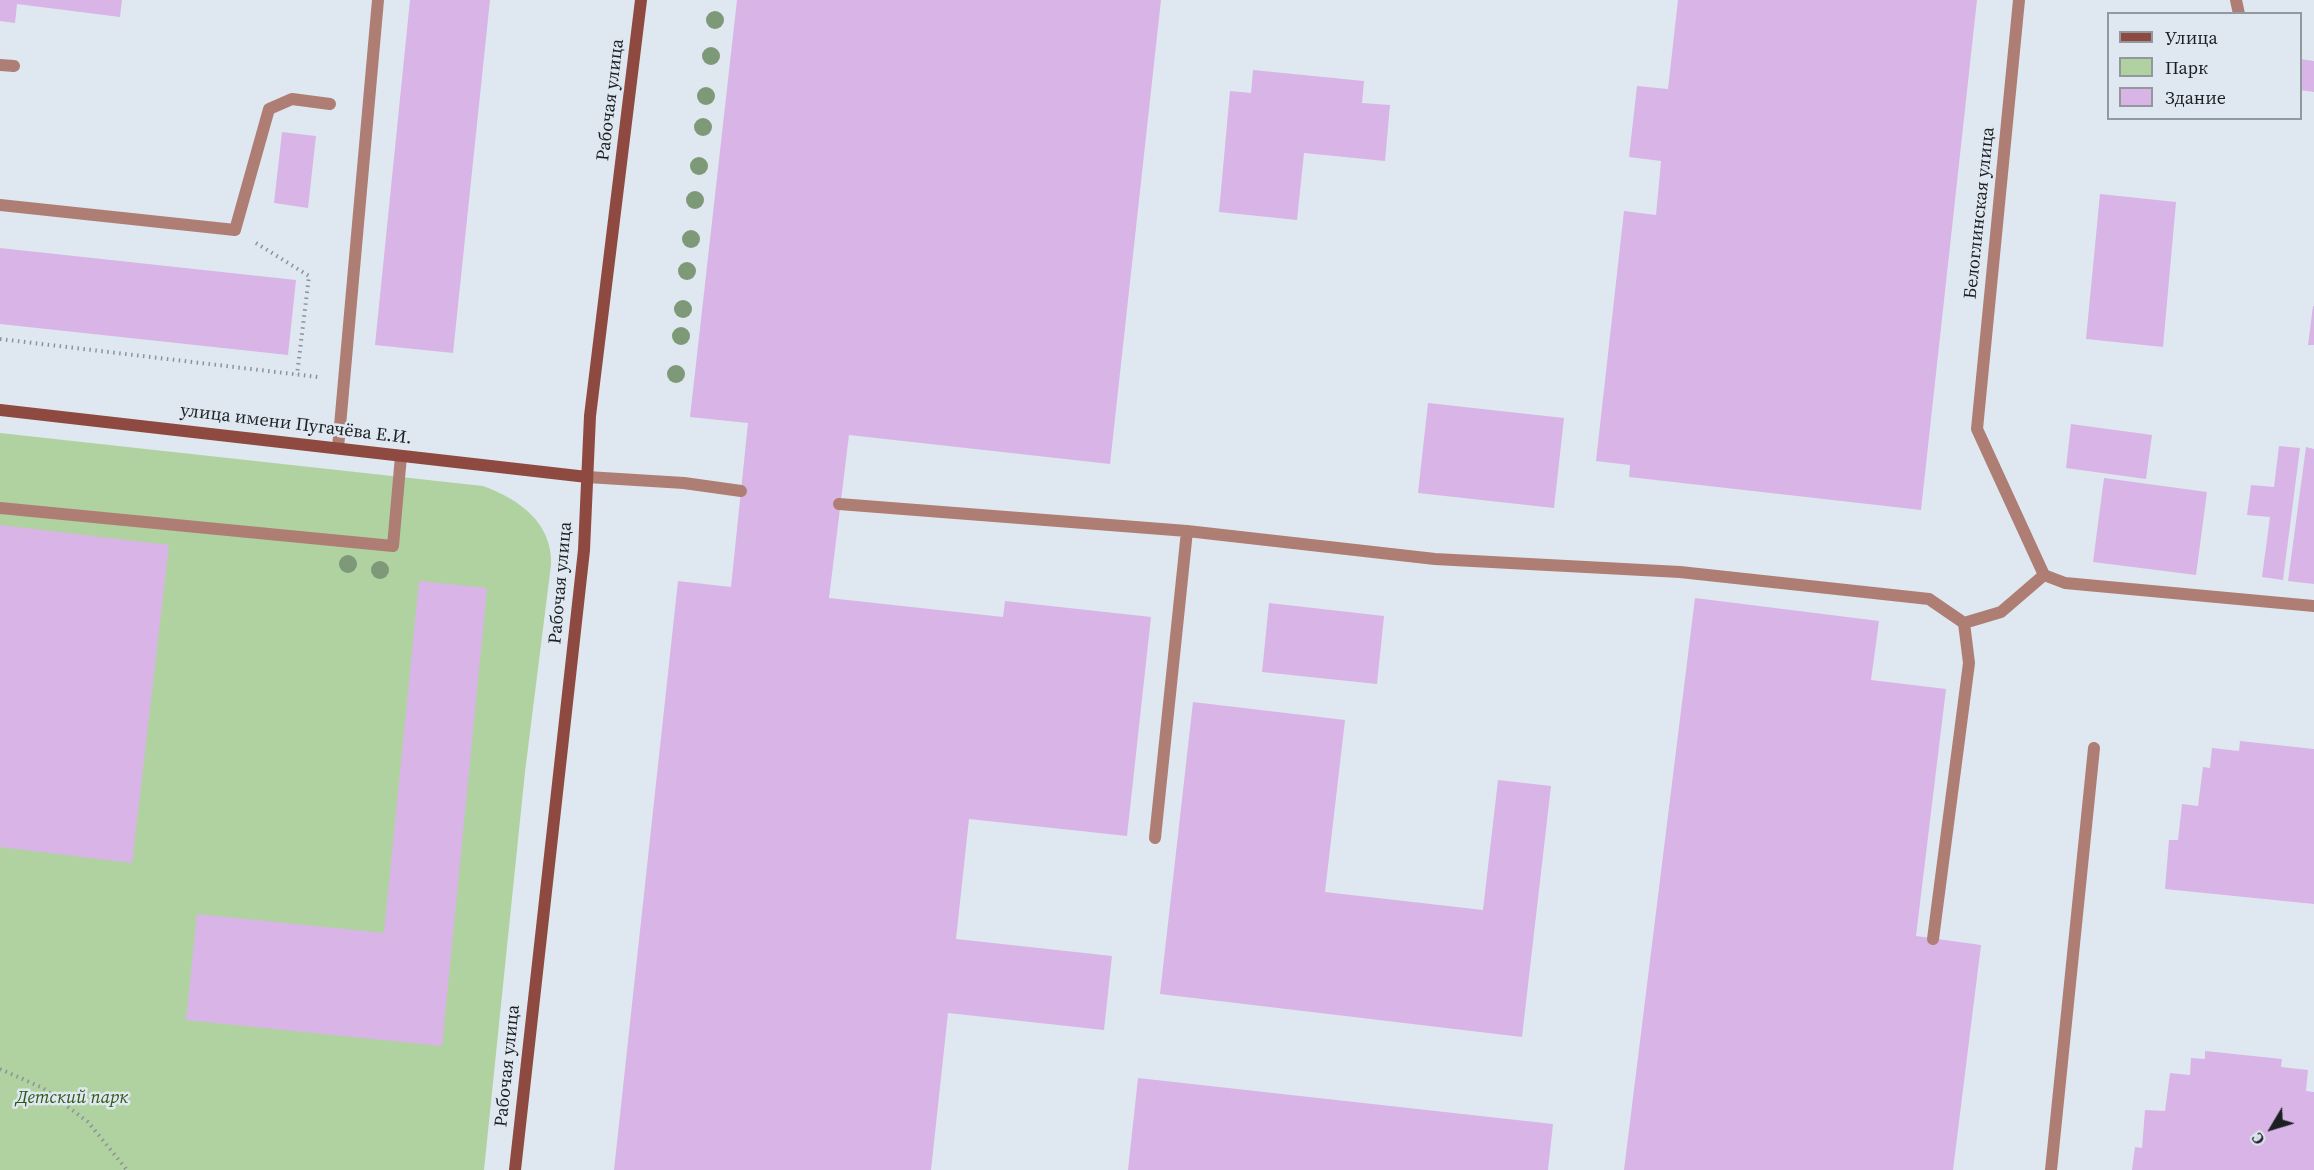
<!DOCTYPE html>
<html>
<head>
<meta charset="utf-8">
<style>
	body { margin:0 }
	#map { position:relative; width:2314px; height:1170px; overflow:hidden; background:#dfe8f0; font-family:"Source Serif 4",serif }
	canvas { display:block }
	.legend { position:absolute; left:2107px; top:12px; width:195px; height:108px; box-sizing:border-box; background:#dfe8f0; border:2px solid #91989e; margin:0; padding:8px 10px; list-style:none; font-size:18px; color:#1d2023 }
	.legend li { display:flex; align-items:center; gap:12px; height:30px }
	.legend b { width:30px; border:2px solid #91989e }
	.north { position:absolute; left:2242px; top:1098px; width:60px; height:60px; -webkit-text-stroke:4px #dfe8f0; paint-order:stroke; rotate:232deg; font-size:16px; font-weight:700; line-height:24px; text-align:center; color:#1d2023 }
	.north::after { content:''; display:block; margin:auto; width:21px; height:27px; background:#1d2023; clip-path:polygon(50% 0,100% 100%,50% 72%,0 100%) }
</style>
</head>
<body>
<div id="map">
<canvas width="2314" height="1170"></canvas>
<ul class="legend">
<li><b style="height:8px;background:#8e4a40"></b>Улица</li>
<li><b style="height:16px;background:#b0d2a1"></b>Парк</li>
<li><b style="height:16px;background:#d8b5e6"></b>Здание</li>
</ul>
<div class="north">С</div>
</div>
<script>
const c = document.querySelector('canvas').getContext('2d');
c.lineJoin = 'round';
function fillPath(path, color) { c.fillStyle = color; c.fill(path, 'evenodd'); }
function trace(path, color, width, dash) { c.strokeStyle = color; c.lineWidth = width; c.lineCap = dash ? 'butt' : 'round'; c.setLineDash(dash || []); c.stroke(path); }
function write(font, color, halo, rows, align = 'center') {
  c.font = font + ' "Source Serif 4",serif'; c.lineWidth = 5; c.setLineDash([]); c.textBaseline = 'middle'; c.strokeStyle = halo; c.fillStyle = color; for (const [text, x, y, turn = 0] of rows) {
    c.save(); c.translate(x, y); c.rotate((+turn || 0) * Math.PI / 180); c.textAlign = isNaN(turn) ? turn : align; if (halo) c.strokeText(text, 0, 0); c.fillText(text, 0, 0); c.restore();
  }
}
fillPath(new Path2D(`
	M0,433L483,486C519,499 553,523 551,565L525,772L484,1170H0Z`), '#b0d2a1');
fillPath(new Path2D(`
	M0,0H122L120,17L17,4L15,23L0,21Z
	M410,0H490L453,353L375,345Z
	M737,0H1161L1110,464L849,435L829,598L1003,617L1005,601L1151,617L1127,836L969,819L956,939L1112,956L1104,1030L948,1013L931,1170H614L678,581L731,587L748,423L690,417Z
	M1678,0H1977L1921,510L1629,477L1630,465L1596,461L1624,211L1656,215L1661,161L1629,157L1637,86L1668,89Z
	M2300,59L2314,61V92L2300,90Z
	M1253,70L1364,81L1362,103L1390,105L1385,161L1304,153L1297,220L1219,212L1230,91L1251,93Z
	M282,132L316,136L308,208L274,203Z
	M2100,194L2176,202L2163,347L2086,339Z
	M0,248L296,280L288,355L0,324Z
	M2313,306H2314V345H2308Z
	M1428,403L1564,418L1554,508L1418,493Z
	M2071,424L2152,435L2146,479L2066,468Z
	M2279,446L2300,448L2283,580L2262,577L2270,517L2247,515L2251,485L2274,487Z
	M2306,447L2314,449V584L2288,581Z
	M2104,478L2207,492L2196,575L2093,562Z
	M0,525L169,545L132,863L0,847Z
	M419,581L487,588L442,1046L186,1020L197,914L384,933Z
	M1695,598L1879,621L1871,680L1946,689L1916,936L1981,945L1953,1170H1624Z
	M1269,603L1384,616L1377,684L1262,672Z
	M1193,702L1345,720L1325,892L1483,910L1498,780L1551,786L1522,1037L1160,994Z
	M2240,741L2314,749V904L2165,889L2169,840H2178L2182,804L2198,806L2203,767L2210,768L2212,748L2239,751Z
	M2205,1051L2282,1059L2281,1067L2308,1070L2306,1091L2314,1092V1170H2132L2135,1147L2142,1148L2145,1110L2165,1111L2170,1073L2190,1075L2191,1058L2205,1059Z
	M1138,1078L1553,1124L1548,1170H1128Z`), '#d8b5e6');
trace(new Path2D(`
	M256,243L309,276L297,375
	M0,339L318,377
	M0,1069L43,1088L88,1122L127,1170`), '#8c9298', 4, [1.5, 4.5]);
trace(new Path2D(`
	M2236,0L2239,14
	M0,65L14,66
	M0,205L235,230L269,109L292,99L330,104
	M338,448L378,0
	M587,477L684,483L741,491
	M839,504L1187,531L1435,559L1680,572L1929,599L1964,623
	M0,508L393,546L401,456
	M1155,838L1187,531
	M1933,939L1969,663L1964,623L2001,612L2044,575
	M2051,1170L2094,748`), '#ae7e75', 12);
trace(new Path2D(`
	M2019,0L1977,429L2044,575L2065,583L2314,606`), '#ae7e75', 12);
trace(new Path2D(`
	M0,410L587,477
	M515,1170L584,550L590,416L641,0`), '#8e4a40', 12);
c.fillStyle = '#7e9977';
for (const [x, y] of [
	[715,20],
	[711,56],
	[706,96],
	[703,127],
	[699,166],
	[695,200],
	[691,239],
	[687,271],
	[683,309],
	[681,336],
	[676,374],
	[348,564],
	[380,570]
]) { c.beginPath(); c.arc(x, y, 9, 0, 2 * Math.PI); c.fill(); }
write('18px', '#1d2023', '#dfe8f0', [
	["Рабочая улица",611,100,-83],
	["Белоглинская улица",1980,213,-84],
	["улица имени Пугачёва Е.И.",296,425,7],
	["Рабочая улица",561,583,-85],
	["Рабочая улица",508,1066,-84]
]);
write('italic 18px', '#2e5814', '#dfe8f0', [
	["Детский парк",72,1098]
]);
</script>
</body>
</html>
